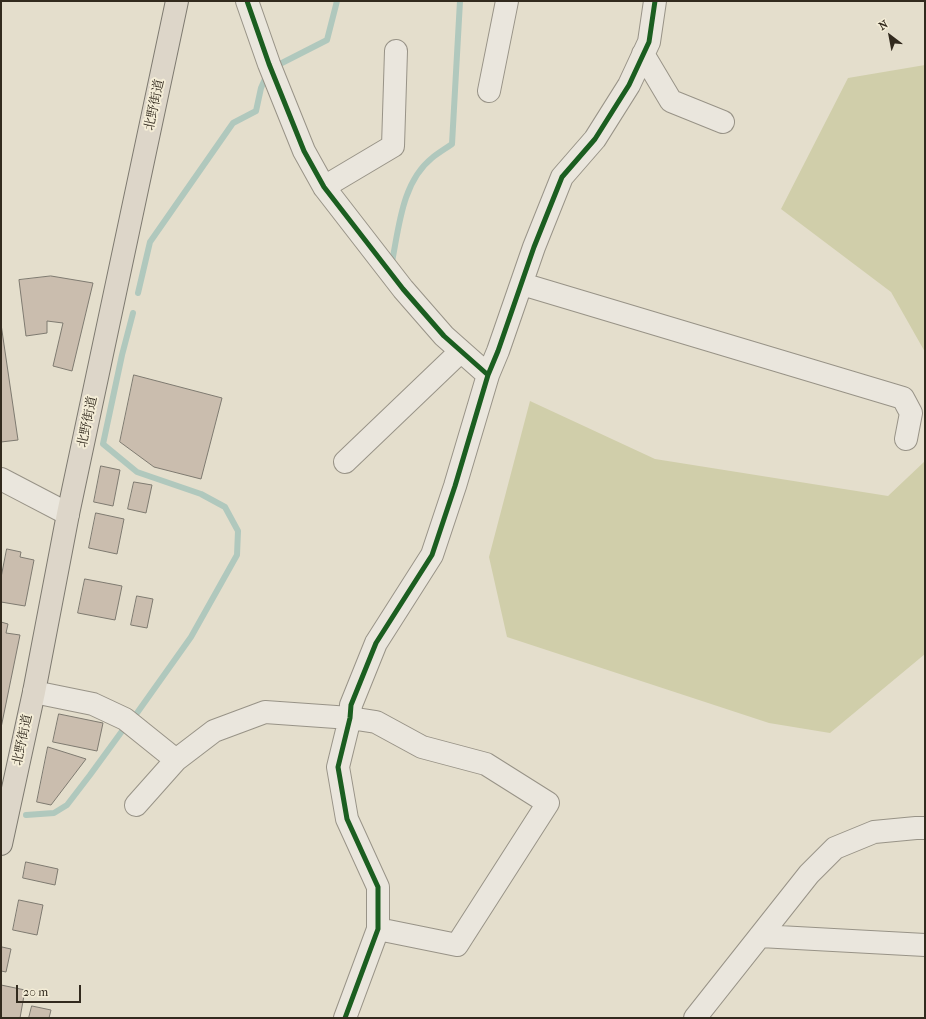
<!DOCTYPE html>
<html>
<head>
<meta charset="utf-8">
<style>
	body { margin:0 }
	#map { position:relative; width:926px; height:1019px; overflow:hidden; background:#e4decc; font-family:"IM FELL French Canon",serif }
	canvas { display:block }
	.frame { position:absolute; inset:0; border:2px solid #322a1e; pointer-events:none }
	.north { position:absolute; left:870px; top:16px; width:40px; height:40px; -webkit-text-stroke:3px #f4edd7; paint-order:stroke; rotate:328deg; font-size:11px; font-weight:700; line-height:16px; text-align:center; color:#322a1e }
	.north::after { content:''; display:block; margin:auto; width:14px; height:18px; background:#322a1e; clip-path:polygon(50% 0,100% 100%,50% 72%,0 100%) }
	.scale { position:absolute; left:16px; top:985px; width:65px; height:18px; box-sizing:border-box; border:2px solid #322a1e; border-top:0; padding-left:5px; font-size:12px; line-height:14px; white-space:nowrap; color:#322a1e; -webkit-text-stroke:3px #f4edd7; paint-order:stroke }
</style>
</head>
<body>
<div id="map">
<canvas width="926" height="1019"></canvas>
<div class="frame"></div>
<div class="north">N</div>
<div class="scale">20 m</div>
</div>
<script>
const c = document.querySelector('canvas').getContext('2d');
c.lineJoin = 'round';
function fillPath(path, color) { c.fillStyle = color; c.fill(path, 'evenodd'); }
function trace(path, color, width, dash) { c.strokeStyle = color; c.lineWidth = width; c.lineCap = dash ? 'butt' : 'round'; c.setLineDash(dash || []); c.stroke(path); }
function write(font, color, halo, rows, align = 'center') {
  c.font = font + ' "IM FELL French Canon","Noto Serif JP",serif'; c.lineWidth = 4; c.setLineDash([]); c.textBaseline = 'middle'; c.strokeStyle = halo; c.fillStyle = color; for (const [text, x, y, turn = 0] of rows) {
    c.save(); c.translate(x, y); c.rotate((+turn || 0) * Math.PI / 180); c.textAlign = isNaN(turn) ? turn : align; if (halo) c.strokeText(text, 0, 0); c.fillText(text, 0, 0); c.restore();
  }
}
fillPath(new Path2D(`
	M925,65V352L891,292L781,209L848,78Z
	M530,401L655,459L888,496L925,461V654L830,733L769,723L507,637L489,557Z`), '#d0ceaa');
trace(new Path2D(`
	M276,66L327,40L337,1
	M392,262C399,227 402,182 432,158C438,153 445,149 452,144L460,1
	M138,293L150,242L233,123L256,111L261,88L265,79
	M133,313L122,355L103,444L137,472L201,494L225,507L238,531L237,555L191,637L137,713
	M26,815L54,813L67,805L90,775L125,727`), '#b0c8bd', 6);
const building = new Path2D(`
	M51,276L93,283L72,371L53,366L63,323L47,321V333L26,336L19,280Z
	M1,324L18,440L1,442Z
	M134,375L222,398L201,479L154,467L120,442Z
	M101,466L120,470L113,506L94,502Z
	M134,482L152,485L146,513L128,509Z
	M96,513L124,519L117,554L89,548Z
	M7,549L21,552L20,557L34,560L25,606L1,602V578Z
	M85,579L122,586L115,620L78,613Z
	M137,596L153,599L147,628L131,625Z
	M1,622L8,624L6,633L20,635L1,728Z
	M59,714L103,723L97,751L53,742Z
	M48,747L86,759L51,805L37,802Z
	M26,862L58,869L55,885L23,878Z
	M19,900L43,905L37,935L13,930Z
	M2,947L11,949L6,972L1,971Z
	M1,985L25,990L20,1018H1Z
	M32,1006L51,1010L49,1018H29Z`);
fillPath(building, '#cabdae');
trace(building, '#7e7a70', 1);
const minor = new Path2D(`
	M247,1L269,64L304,151L324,187L403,289L444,336L488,375
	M643,54L671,101L723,122
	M489,91L507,1
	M324,187L393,146L396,51
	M522,284L903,398L911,413L906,439
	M345,462L461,351
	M1,479L68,514
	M34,692L93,704L125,719L176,760
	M136,805L176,760L214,731L265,712L350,718L376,722L422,747L486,764L548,803L457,945L378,929
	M760,936L925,945
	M345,1018L378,929V887L347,819L338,767L350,718L351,705L376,643L432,555L455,486L488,375L498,351L534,247L562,177L595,139L629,85L649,42L655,1
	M695,1018L809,874L835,848L874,832L916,828H925`);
const major = new Path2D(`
	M1,844L34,692L68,514L177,1`);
trace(minor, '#989387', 24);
trace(major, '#7e7a70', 24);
trace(minor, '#eae6dd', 22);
trace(major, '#ddd6c9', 22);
trace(new Path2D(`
	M247,1L269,64L304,151L324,187L403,289L444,336L488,375
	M345,1018L378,929V887L347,819L338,767L350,718L351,705L376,643L432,555L455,486L488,375L498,351L534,247L562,177L595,139L629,85L649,42L655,1`), '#1b5e20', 5);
write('13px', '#322a1e', '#f4edd7', [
	["北野街道",155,105,-78],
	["北野街道",88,422,-78],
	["北野街道",23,740,-78]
]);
</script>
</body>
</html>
